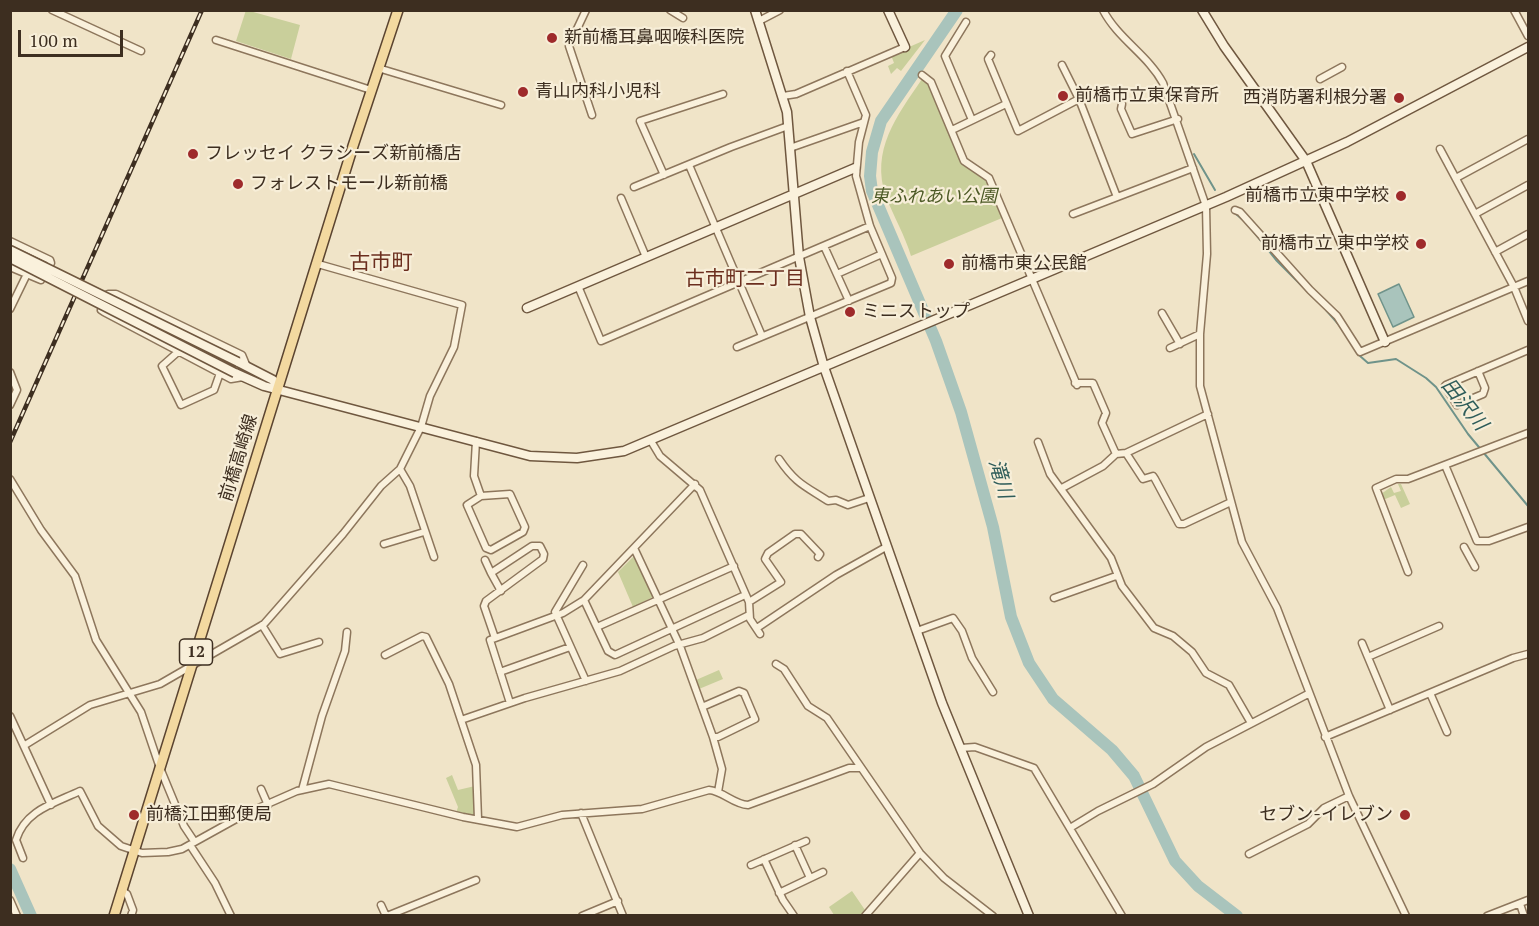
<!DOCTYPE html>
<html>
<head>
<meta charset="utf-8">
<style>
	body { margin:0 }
	#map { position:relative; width:1539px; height:926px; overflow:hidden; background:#f0e4c8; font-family:"PT Serif",serif }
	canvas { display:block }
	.frame { position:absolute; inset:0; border:12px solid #3d2e20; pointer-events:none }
	.scale { position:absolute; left:18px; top:30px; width:105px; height:27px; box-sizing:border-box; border:3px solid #3d2e20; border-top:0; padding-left:8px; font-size:18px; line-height:21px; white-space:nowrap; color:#3d2e20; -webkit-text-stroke:4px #f7eed8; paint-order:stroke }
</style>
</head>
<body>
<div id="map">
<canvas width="1539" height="926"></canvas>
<div class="frame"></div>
<div class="scale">100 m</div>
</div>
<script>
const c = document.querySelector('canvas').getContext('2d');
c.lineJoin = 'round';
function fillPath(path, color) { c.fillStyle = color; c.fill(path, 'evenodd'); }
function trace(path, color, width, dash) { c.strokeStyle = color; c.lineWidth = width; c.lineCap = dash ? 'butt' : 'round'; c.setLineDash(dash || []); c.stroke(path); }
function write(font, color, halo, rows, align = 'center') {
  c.font = font + ' "PT Serif","Noto Sans JP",serif'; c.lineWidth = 4.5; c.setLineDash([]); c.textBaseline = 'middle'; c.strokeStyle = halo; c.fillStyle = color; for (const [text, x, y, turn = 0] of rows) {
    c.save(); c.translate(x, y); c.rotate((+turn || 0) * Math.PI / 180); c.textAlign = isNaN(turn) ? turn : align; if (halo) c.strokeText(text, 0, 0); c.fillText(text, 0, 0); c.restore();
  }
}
fillPath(new Path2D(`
	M246,10L300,25L291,59L236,41Z
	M925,40L901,71L897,68L891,74L888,66L894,63L891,55Z
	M922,79L929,83L962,162L987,180L1002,218L911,256C905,236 894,217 886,197C870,150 897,116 922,79Z
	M1398,484H1401L1410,504L1401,508L1395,495L1383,500L1381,494L1391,487L1394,493L1401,491Z
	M634,556H637L655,596L633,607L618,572Z
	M719,670L723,679L699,689L696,680Z
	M452,775L458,790L475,786L474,816L456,813L458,807L446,778Z
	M852,891L865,910L860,915H834L829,907Z`), '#c9cf9b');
const water = new Path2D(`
	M1399,284L1414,317L1393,327L1378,294Z`);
fillPath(water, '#a9c4bc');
trace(water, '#6f938a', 1.5);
trace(new Path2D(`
	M1194,154L1215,190
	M1236,214L1243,220
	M1253,231L1276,260L1318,302
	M1326,310L1340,326
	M1360,356L1368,363L1396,359L1426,378L1436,387L1468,434L1528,506`), '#6f938a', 2);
trace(new Path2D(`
	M957,10L881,121L872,152L870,176L872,191L936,341L961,412L993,527L1011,617L1029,663L1053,699L1112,750L1134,776L1175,861L1198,886L1237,916
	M10,869L31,916`), '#a9c4bc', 12);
const street = new Path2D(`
	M52,10L141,51
	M586,10L569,46L592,115
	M670,10L683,18
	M1103,10C1118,39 1148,55 1163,83L1206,206L1207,254L1200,334V386L1242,542L1277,608L1349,796L1406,916
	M1514,10L1528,36
	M759,21L780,10
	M966,22L945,56L972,120
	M216,40L371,90
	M991,55L988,59L1018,131L1079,99
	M1062,65L1079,99L1117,197
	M378,68L501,105
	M922,75L931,82L964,161L989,178L1077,385
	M1320,79L1342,67
	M783,96L796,94L905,47
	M1122,104L1121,109L1132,134L1178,119
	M952,130L1006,104
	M790,148L864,122
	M1440,149L1514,287L1528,321
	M689,165L762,336
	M664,175L640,121L723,94
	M1456,178L1528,139
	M634,187L731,147L788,126
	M621,198L646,257
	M1235,210L1240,212L1310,290L1337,316L1360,352L1528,281
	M1073,214L1193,168
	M1475,214L1528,185
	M10,241L50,260L51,263L41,280L10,267
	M824,246L849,301
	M1495,252L1528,234
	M837,274L882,254
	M578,286L601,341L870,226
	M10,309L27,274
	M1162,313L1180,344
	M737,347L891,283L892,278L870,226L856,176L859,142L866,115L847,71
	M1170,348L1200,334
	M179,351L162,366L181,405L214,390L220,373
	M1478,371L1485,388L1483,394L1457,405L1445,386L1446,385L1528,350
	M10,372L17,390L10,405
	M243,377L231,379L104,312L101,310L108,294H116L242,355L247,367
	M1075,383H1093L1106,413L1102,423L1116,454
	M476,441L474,476L481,496L510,494L525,527L523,532L491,550L486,548L467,505L481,496
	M651,441L660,456L700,490L749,602L750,619L760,634
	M1038,442L1050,474L1111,558L1122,586L1154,628L1173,636L1192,652L1206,673L1229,685L1251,723
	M1126,453L1143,479L1153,476L1155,479L1179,524H1184L1231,502
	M779,459C796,484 805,486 828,501L836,500L848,505L869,498
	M1445,465L1477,541H1489L1528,527
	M400,469L410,486L434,557
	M10,479L41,530L75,576L96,640L141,712L160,768L184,826L194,841
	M1062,488L1103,466L1116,454L1126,453L1208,414
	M384,544L424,532
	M1464,547L1475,567
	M634,548L680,646L713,737L722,769L718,792
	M485,560L491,573
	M583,565L555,612L586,681
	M1408,572L1376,488L1396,479H1408L1528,433
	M1054,598L1116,576
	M584,600L608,651L615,655L745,595
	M749,602L781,582L765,559L768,553L795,534H801L820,554L818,557
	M262,625L280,654L319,642
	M597,627L734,566
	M757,628L836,575L886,547
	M917,631L953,618L962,631L972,658L993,692
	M495,638L484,606L486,601L543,559L544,554L540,546H532L491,573L501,591
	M1362,643L1390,710
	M385,655L422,636L426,637L449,684L476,765L478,819
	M1368,657L1439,626
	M776,664L784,669L808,706L827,718L920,853L944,878L993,916
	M500,672L570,647
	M1430,693L1447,732
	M510,703L490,640L563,613L584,600L695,484
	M702,707L739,691L744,693L755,719L718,737H713
	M10,716L51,805
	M461,720L525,698L620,671L674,646L703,638L749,615
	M1325,737L1513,658L1528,654
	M25,745L90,705L160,684L264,624L343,534L381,486L400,469L421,427L430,396L454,347L462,305L318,264
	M961,748L975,747L1034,768L1122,916
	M261,789L268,805
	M302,790L322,716L345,651L347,632
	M581,813L623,916
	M1070,828L1098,811L1153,784L1206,747L1308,694
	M190,845L215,883L231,916
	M795,845L810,878
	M1249,854L1308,824L1324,808L1349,796
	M23,858L16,840C25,810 55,803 80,791L98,826L121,846L142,853L168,852L182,849L247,813L297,791L329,784L463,817L517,827L562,815L642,809L709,790C723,791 733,804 748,805L849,768H860
	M764,859L783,900L794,916
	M751,865L806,841
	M121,890L127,894L133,910L131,916
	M779,893L823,872
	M10,900L17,916
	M1520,904L1524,916
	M381,905L386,916
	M387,916L476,880
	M582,916L618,901
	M865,916L920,853
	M1487,916L1528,900`);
const secondary = new Path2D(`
	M755,10L787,112L799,257L810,317L824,367L942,703L1029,916
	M888,10L905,47
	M1202,10L1224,46L1306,161L1385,342
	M527,308L855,168
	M238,362L273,380L279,388
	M235,373L264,386L530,456L577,458L624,451L1226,197L1347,142L1528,47`);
const primary = new Path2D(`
	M114,916L353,146L398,10`);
trace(street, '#8d765c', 9);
trace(secondary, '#6f573f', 11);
trace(primary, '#5b4430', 12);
trace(street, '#faf1dc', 6);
trace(secondary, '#faf1dc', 8);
trace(primary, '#f3d9a0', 9);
const rail = new Path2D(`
	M10,442L202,10`);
trace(rail, '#3d2e20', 4.5);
trace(rail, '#f7eed8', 2, [7]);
const secondaryBridge = new Path2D(`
	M10,250L238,362
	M10,258L235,373`);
trace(secondaryBridge, '#6f573f', 11, []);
trace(secondaryBridge, '#faf1dc', 8);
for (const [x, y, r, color] of [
	[552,38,6,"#9e2a2b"],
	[523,92,6,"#9e2a2b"],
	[1063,96,6,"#9e2a2b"],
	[1399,98,6,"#9e2a2b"],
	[193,154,6,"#9e2a2b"],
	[238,184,6,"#9e2a2b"],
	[1401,196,6,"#9e2a2b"],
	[1421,244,6,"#9e2a2b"],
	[949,264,6,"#9e2a2b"],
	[850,312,6,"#9e2a2b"],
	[134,815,6,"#9e2a2b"],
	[1405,815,6,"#9e2a2b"]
]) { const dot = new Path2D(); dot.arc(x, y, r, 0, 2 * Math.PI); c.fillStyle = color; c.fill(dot); trace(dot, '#f7eed8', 2); }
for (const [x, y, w] of [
	[196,652,33]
]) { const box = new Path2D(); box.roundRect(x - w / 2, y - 13, w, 26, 4.5); c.fillStyle = '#f7eed8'; c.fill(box); trace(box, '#3d2e20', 1.5); }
write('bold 16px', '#3d2e20', null, [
	["12",196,652]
]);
write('18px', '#3d2e20', '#f7eed8', [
	["新前橋耳鼻咽喉科医院",564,38],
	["青山内科小児科",535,92],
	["前橋市立東保育所",1075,96],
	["西消防署利根分署",1387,98,"right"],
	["フレッセイ クラシーズ新前橋店",205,154],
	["フォレストモール新前橋",250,184],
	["前橋市立東中学校",1389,196,"right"],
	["前橋市立 東中学校",1409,244,"right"],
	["前橋市東公民館",961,264],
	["ミニストップ",862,312],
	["前橋江田郵便局",146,815],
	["セブン-イレブン",1393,815,"right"]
], 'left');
write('italic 18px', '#4d5a26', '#f7eed8', [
	["東ふれあい公園",934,197]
]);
write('18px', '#3d2e20', '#f7eed8', [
	["前橋高崎線",239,458,-73]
]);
write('20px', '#6b2e1e', '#f7eed8', [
	["古市町二丁目",745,279]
]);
write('italic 20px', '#2f5d5a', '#f7eed8', [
	["田沢川",1464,405,51],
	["滝川",1000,479,74]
]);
write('21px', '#6b2e1e', '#f7eed8', [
	["古市町",381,263]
]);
</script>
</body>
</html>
